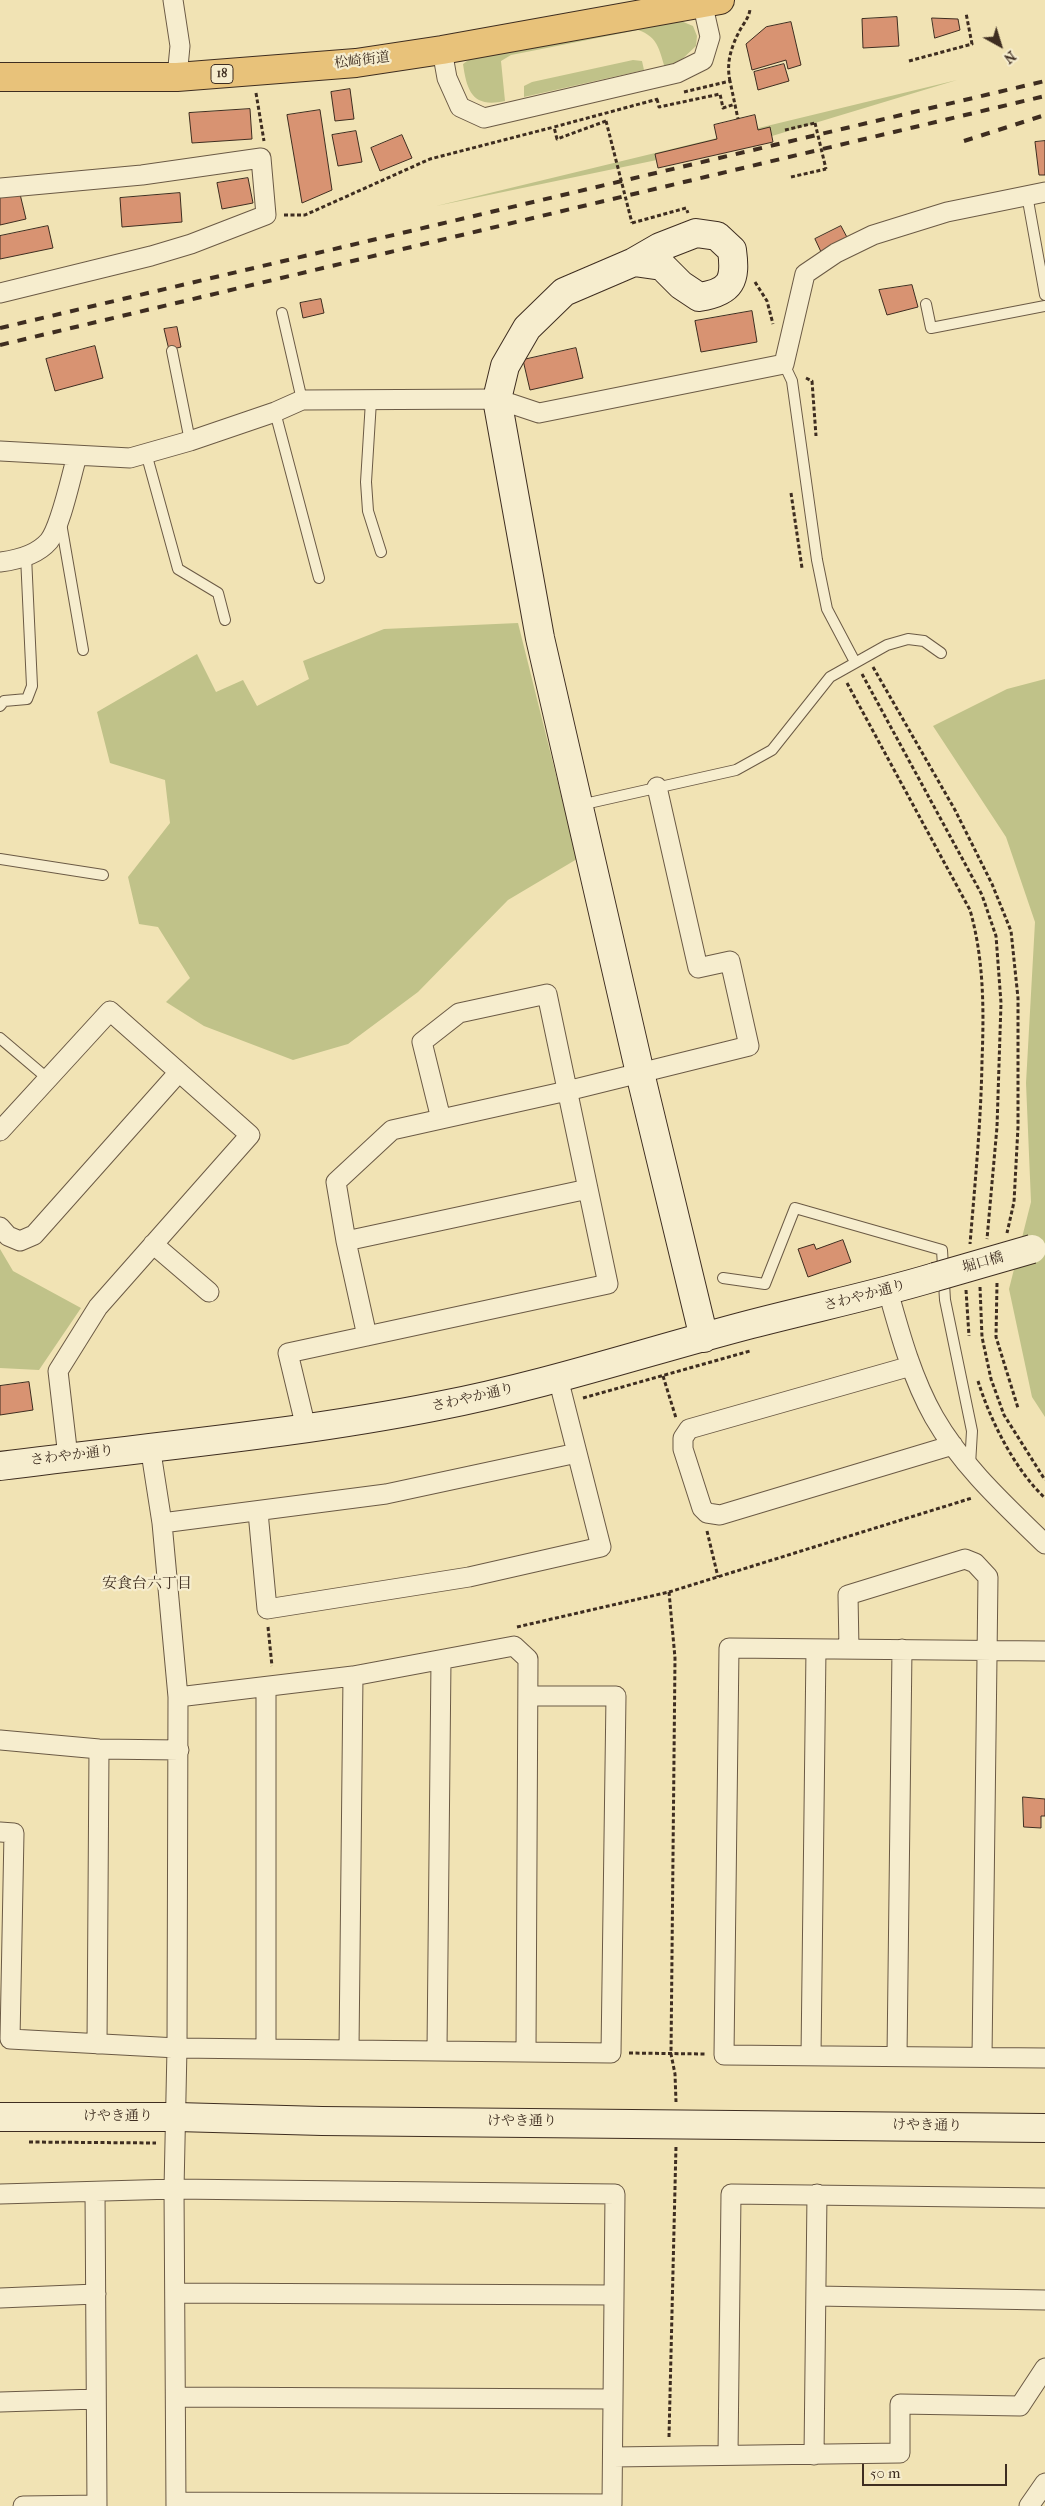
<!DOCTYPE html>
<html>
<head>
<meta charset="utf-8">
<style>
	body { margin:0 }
	#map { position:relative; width:1045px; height:2506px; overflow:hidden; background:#f1e3b4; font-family:"IM FELL French Canon",serif }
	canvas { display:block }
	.north { position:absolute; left:975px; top:20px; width:50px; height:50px; -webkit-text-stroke:4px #f6edce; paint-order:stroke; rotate:141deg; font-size:14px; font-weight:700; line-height:20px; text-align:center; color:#3e2d20 }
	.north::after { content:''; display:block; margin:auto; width:18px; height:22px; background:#3e2d20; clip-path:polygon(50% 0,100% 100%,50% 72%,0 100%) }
	.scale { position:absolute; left:862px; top:2464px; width:145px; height:22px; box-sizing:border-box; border:2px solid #3e2d20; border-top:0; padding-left:6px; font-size:15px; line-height:18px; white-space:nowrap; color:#3e2d20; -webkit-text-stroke:4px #f6edce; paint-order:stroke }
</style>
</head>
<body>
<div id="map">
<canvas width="1045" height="2506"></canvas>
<div class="north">N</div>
<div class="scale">50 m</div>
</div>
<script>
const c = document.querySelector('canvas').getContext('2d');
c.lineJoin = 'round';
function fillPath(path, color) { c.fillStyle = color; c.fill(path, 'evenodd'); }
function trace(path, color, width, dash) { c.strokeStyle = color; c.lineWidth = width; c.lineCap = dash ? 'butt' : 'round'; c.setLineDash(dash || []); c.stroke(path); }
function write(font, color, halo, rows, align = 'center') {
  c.font = font + ' "IM FELL French Canon","Noto Serif JP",serif'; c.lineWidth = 4.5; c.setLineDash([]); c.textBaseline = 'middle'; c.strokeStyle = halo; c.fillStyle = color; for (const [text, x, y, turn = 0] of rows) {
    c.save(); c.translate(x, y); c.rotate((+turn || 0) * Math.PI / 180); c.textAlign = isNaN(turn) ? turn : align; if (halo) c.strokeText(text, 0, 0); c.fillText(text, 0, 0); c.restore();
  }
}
fillPath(new Path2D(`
	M681,21L693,26L697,36L696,46L677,64L665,68C659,49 658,37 638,30L511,55L501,61L505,101C473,108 467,92 463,64L471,58Z
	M633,60L642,61L644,70L524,97V86L532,82Z
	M957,80L772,136L436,206Z
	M518,623L577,859L508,900L418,992L348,1044L293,1060L204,1026L166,1002L190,978L158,927L139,924L128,877L170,823L165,780L110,763L97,712L197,654L216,692L243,680L257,706L309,679L303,661L384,629Z
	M1045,679V1417L1032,1397L1009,1289L1031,1202L1026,1083L1035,922L1006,837L933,726L1007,689Z
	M0,1249L13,1271L81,1308L39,1370L0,1368Z`), '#c0c289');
const building = new Path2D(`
	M897,17L899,46L863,48L862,19Z
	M932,18L958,19L960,30L935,38Z
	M791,22L801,65L788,69L786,60L752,70L746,44L766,27Z
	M784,64L789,81L758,90L754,72Z
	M350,89L354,119L335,121L331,92Z
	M250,109L252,139L192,143L189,113Z
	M320,110L332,190L302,203L287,115Z
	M755,115L758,130L770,127L773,142L658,168L655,154L717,139L714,125Z
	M356,131L362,162L338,166L332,135Z
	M402,135L412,158L380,171L371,148Z
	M1045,141V175H1039L1035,142Z
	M248,178L253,203L222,209L217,183Z
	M180,193L182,222L122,227L120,198Z
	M20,194L26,219L0,225V198Z
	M48,226L53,248L0,259V236Z
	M841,226L849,241L822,254L815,239Z
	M912,285L918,307L887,315L879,290Z
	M321,299L324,313L303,318L300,303Z
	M752,311L757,342L701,352L695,321Z
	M177,327L181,347L169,350L164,329Z
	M95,346L103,378L55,391L46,359Z
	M576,348L583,378L530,390L523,360Z
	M843,1240L851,1262L808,1277L798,1249L814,1244L816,1249Z
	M29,1382L33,1410L0,1415V1386Z
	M1023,1797L1045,1799V1816H1041V1828L1024,1827Z`);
fillPath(building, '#d89372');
trace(building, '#3e2d20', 1);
const lane = new Path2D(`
	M1027,195L1045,295
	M926,304L931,328L1045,306
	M282,313L302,400
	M172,351L190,441
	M784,364L792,381L817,560L827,609L855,662
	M371,401L366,482L368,511L381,552
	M275,412L319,578
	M146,453L178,569L218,593L225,620
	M61,523L83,650
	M0,706L4,701L27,699L32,686L26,556
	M580,805L736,770L772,750L830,677L887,645L908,639L924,641L941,653
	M0,859L103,875
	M0,1038L47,1078
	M723,1278L765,1284L795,1208L942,1250L945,1300L972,1431L970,1465`);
const street = new Path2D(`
	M173,0L180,46L177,77
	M442,50L447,78L460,107L484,118L677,73L703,60L710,37L702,2
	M0,188L142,175L261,158L266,215L191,244L151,256L0,293
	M0,451L130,458L190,441L275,412L302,400L497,399L539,413L784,364L805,274L836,253L873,235L947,212L1045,192
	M0,562C17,560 37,555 49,541C61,526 71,476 77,456
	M0,1131L110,1011L250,1135L98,1307L58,1371L68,1457
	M0,1227L8,1236L20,1241L34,1235L179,1072
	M346,1241L588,1189
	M153,1244L209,1292
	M888,1291C900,1334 912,1378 934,1417C962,1466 1005,1505 1045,1544
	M367,1336L346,1241L336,1182L392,1130L567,1091L749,1046L730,961L698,968L657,787
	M911,1366L689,1429L683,1438V1449L702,1508L707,1513L720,1515L953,1445
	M306,1428L288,1353L608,1284L547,994L459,1013L422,1042L441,1119
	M150,1446L162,1523L178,1697L177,2048L174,2189L176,2506
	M258,1512L267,1609L469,1577L601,1547L558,1378
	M162,1523L386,1494L577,1453
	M849,1649L848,1595L965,1559L975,1563L988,1577L982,2057
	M1045,1651L729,1648L724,2055L1045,2058
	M178,1697L353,1676L514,1646L528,1659L526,2050
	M0,1740L99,1749L179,1750
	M0,1832L14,1833L10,2039L177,2048L611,2053L616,1696H529
	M97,2044L99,1749
	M266,2048V1687
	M349,2049L353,1676
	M437,2049L441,1660
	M811,2056L816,1649
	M897,2056L902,1649
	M95,2192L97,2506
	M0,2194L174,2189L615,2194L612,2504L176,2502
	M175,2293L614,2295
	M816,2296L1045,2300
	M0,2298L96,2294
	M176,2397L613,2399
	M0,2402L96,2399
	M728,2454L731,2194L1045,2198
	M814,2455L817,2194
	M613,2457L900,2453V2404L1020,2406L1045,2368
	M23,2506L97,2505
	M1029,2506L1045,2483`);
const secondary = new Path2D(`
	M696,233L717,236L732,250C736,280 732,292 699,297L681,285L662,266L634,262L660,247Z
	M634,262L564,292L527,328L505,366L497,399L540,638L640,1073L704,1338
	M0,1466C146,1447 293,1435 438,1406C542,1386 642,1353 744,1326C808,1309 872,1296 935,1277
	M0,2117H177L322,2121L1045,2128`);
const primary = new Path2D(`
	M0,77H177L356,63L442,50L720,0`);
trace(lane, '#6b5a45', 12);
trace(street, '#6b5a45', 21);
trace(secondary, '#3e2d20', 30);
trace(primary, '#3e2d20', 30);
trace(new Path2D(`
	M909,61L972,44L966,13
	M730,81C726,63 731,47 740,30C744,23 750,16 750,8
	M684,92L730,81L738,119
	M256,93L264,141
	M657,99L659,107L720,94L723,108L735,104
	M606,121L557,139L554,127L658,99
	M785,130L815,123
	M791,177L826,169
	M284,215H305L430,159L554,127
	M632,223L686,208L688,213
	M755,282L767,301L773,324
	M806,378L812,381L816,436
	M791,493L802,568
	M873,667L955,810L992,884L1011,931L1018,998V1127L1014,1202L1007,1233
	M862,674L982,895L996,936L1001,1003L997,1127L987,1239
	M847,683L970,910C984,959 984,1010 982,1061C981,1122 975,1183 970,1244
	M997,1283L996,1337L1018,1408
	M980,1287L982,1337L991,1379L1004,1415L1045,1480
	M966,1290L969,1336
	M663,1376L676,1418
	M978,1381C990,1420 1015,1470 1045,1498
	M583,1398L750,1351
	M707,1531L718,1577
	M669,1592L675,1658L671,2054L675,2074L676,2102
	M268,1627L272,1666
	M517,1627L669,1592L972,1498
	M629,2053L705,2054
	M29,2142L156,2143
	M669,2437L676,2146`), '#3e2d20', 3, [4, 2.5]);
trace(lane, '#f6edce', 10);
trace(street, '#f6edce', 19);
trace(secondary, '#f6edce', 28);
trace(primary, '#e8c27a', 28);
trace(new Path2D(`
	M964,141L1045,115
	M0,328L1045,81
	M0,345L1045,96`), '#3e2d20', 4, [9, 9]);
const secondaryBridge = new Path2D(`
	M935,1277L1032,1249`);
trace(secondaryBridge, '#3e2d20', 30, []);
trace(new Path2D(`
	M606,121L632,223
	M815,123L826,169`), '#3e2d20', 3, [4, 2.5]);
trace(secondaryBridge, '#f6edce', 28);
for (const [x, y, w] of [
	[222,74,22]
]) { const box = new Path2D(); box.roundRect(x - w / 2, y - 9.5, w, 19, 4); c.fillStyle = '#f6edce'; c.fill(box); trace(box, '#3e2d20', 1); }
write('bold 12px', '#3e2d20', null, [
	["18",222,74]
]);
write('14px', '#3e2d20', '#f6edce', [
	["松崎街道",362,61,-7],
	["堀口橋",983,1263,-16],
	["さわやか通り",865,1296,-15],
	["さわやか通り",473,1398,-13],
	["さわやか通り",72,1456,-7],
	["けやき通り",118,2117],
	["けやき通り",522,2122],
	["けやき通り",927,2126,1]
]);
write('15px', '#3e2d20', '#f6edce', [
	["安食台六丁目",147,1584]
]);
</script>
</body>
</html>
